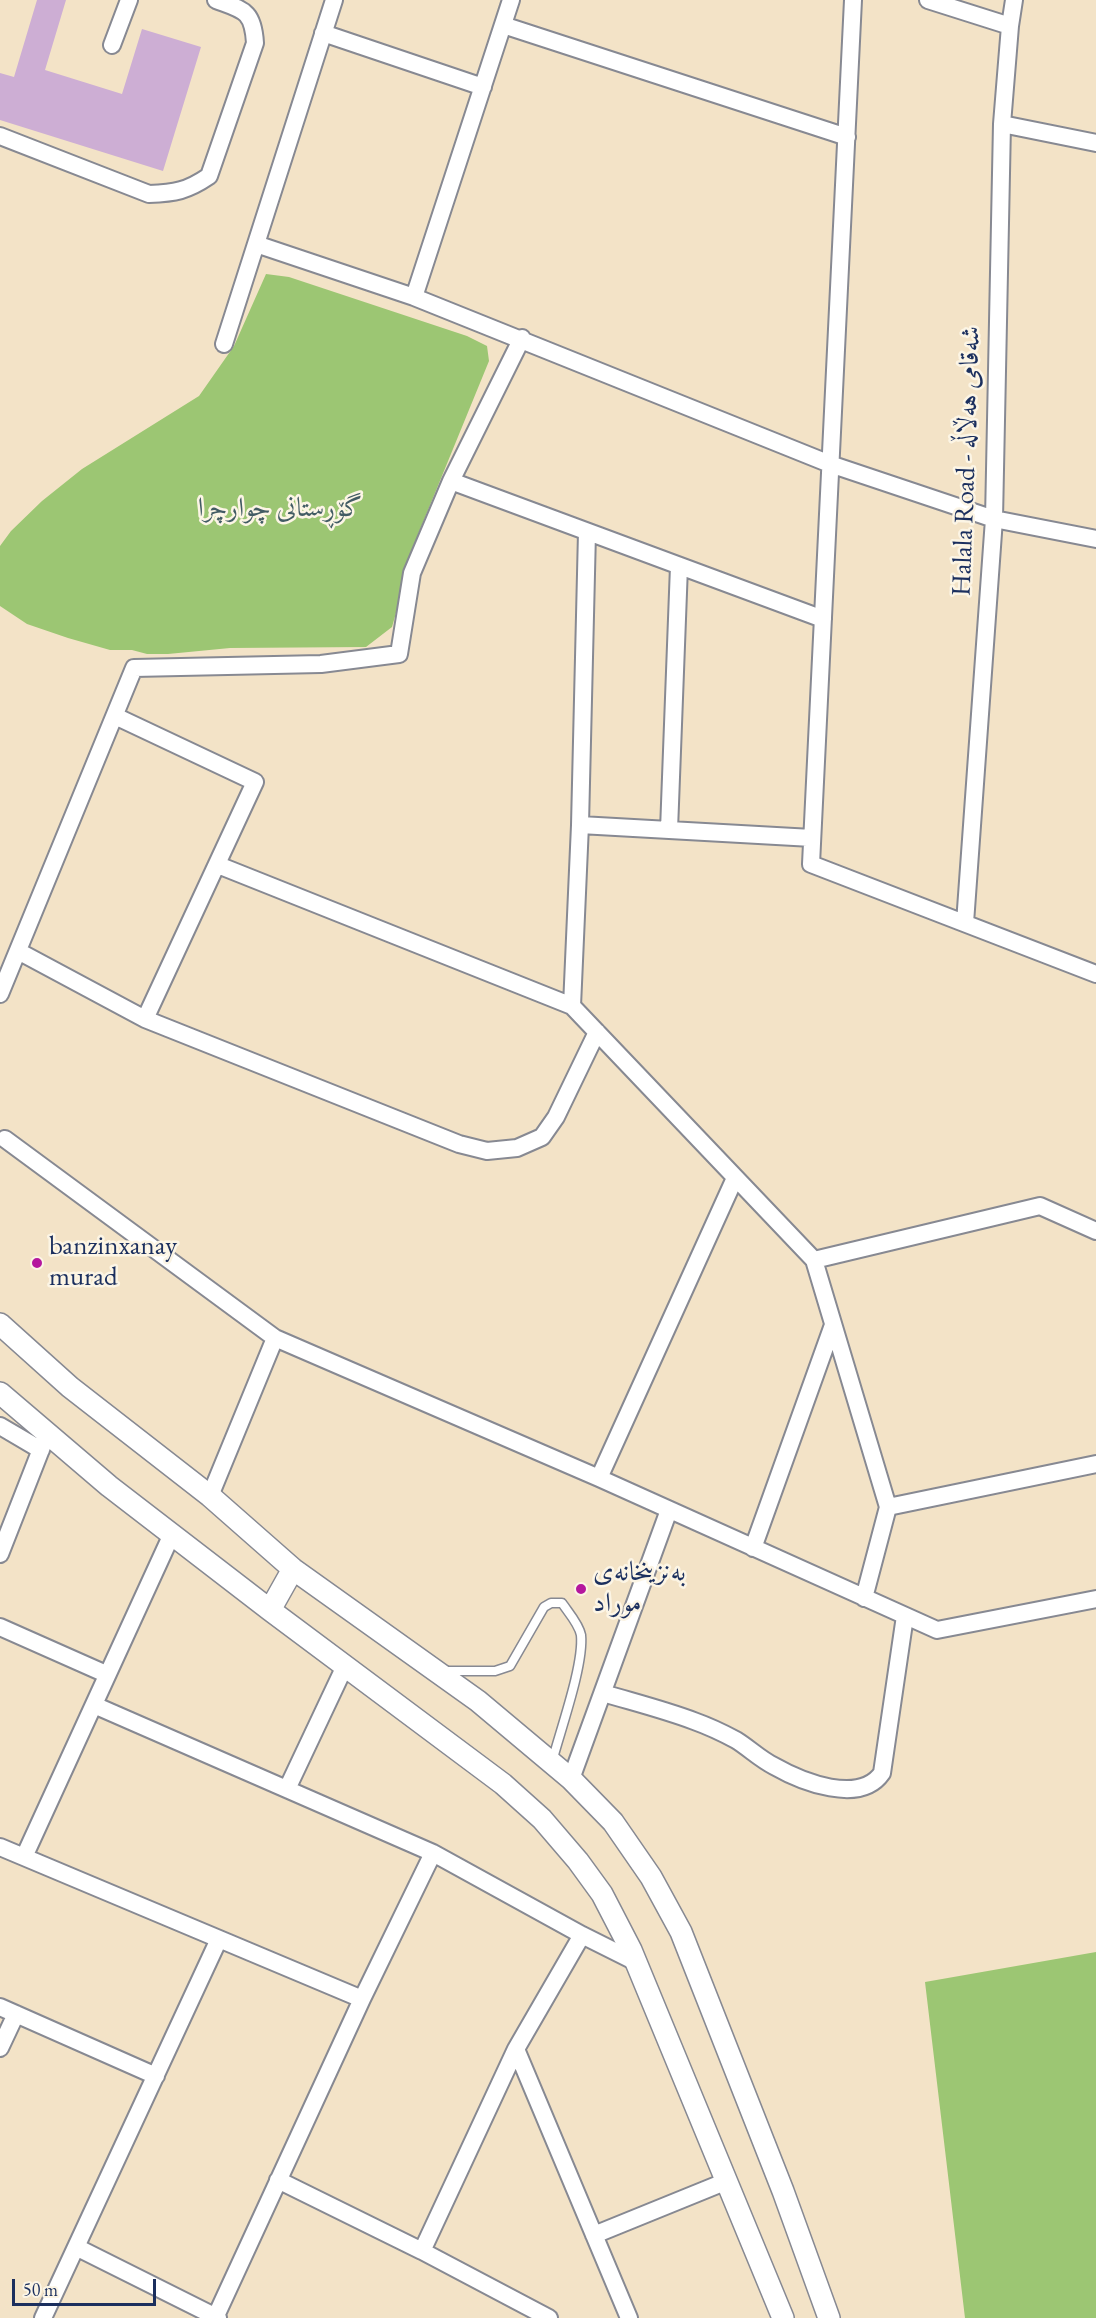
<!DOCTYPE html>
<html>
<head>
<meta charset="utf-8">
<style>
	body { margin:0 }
	#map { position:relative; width:1096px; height:2318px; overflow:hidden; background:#f3e3c7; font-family:"EB Garamond",serif }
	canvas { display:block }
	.scale { position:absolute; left:12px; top:2279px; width:144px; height:27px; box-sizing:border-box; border:3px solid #1b2f5e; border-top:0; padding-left:8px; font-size:18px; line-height:21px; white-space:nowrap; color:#1b2f5e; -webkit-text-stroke:4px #fcf5e5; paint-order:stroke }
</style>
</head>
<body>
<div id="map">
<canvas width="1096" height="2318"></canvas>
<div class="scale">50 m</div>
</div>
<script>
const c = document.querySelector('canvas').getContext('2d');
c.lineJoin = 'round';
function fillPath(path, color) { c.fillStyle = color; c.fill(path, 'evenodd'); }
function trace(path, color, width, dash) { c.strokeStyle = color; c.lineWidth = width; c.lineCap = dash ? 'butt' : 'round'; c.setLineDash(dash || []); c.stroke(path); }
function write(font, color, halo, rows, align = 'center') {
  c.font = font + ' "EB Garamond",Amiri,serif'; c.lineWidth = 5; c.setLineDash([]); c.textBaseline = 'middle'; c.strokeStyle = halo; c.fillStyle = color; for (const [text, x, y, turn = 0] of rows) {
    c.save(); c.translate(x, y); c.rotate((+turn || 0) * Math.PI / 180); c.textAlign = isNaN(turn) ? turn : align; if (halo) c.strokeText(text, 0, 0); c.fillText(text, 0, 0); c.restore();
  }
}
fillPath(new Path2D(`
	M266,274L289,277L467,336L487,346L489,361L419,532L392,627L366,647L230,648L168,654H147L132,650H110L68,638L27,624L0,606V546L11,531L42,501L82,469L199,396L234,346Z
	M1096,1952V2318H965L925,1982Z`), '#9cc673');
fillPath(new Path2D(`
	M37,0H66L45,70L122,94L142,29L201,47L163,171L0,120V73L14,77Z`), '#cdaed4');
const service = new Path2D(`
	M443,1671H495L510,1666L544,1607L551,1603H562C568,1612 579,1624 581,1635C584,1665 560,1731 552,1762`);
const minor = new Path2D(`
	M853,0L811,864L1096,974
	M928,0L1010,26
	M503,25L847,137
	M323,33L483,87
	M112,45L129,0
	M1002,124L1096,143
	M0,136L149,194C175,193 187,191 209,176L255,43C253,10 243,10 216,0
	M256,244L414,297L830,464L994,519L1096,539
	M414,297L511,0
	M224,344L334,0
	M451,481L823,619
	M115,716L255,782L145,1019
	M580,825L812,838
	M669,830L679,566
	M218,865L572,1006L814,1260L888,1507
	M965,923L994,519L1002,124L1010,26L1014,0
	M18,951L145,1019L459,1144L487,1151L517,1148L542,1137L556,1117L597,1032
	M0,994L134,668L321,664L399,654L412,573L451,481L522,338
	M572,1006L580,825L587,532
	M5,1139L275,1338L599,1478L937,1630L1096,1599
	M814,1260L1040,1206L1096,1231
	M0,1426L41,1450
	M599,1478L735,1178
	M210,1496L275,1338
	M753,1548L833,1325
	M0,1554L47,1434
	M864,1598L888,1507L1096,1464
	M0,1627L106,1674
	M603,1693C633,1702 665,1710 694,1721C708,1726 723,1733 736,1740C749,1748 760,1759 774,1766C802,1782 860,1805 882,1773L905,1616
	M94,1705L433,1853L582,1935L636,1962
	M571,1779L669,1510
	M287,1789L345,1666
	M0,1847L362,1999
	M24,1857L172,1534
	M0,2007L156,2076
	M0,2048L16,2014
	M516,2049L629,2318
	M278,2180L422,2251L549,2318
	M594,2235L727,2181
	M76,2247L218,2318
	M422,2251L516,2049L582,1935
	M43,2318L219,1939
	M215,2318L362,1999L433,1853`);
const tertiary = new Path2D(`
	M0,1324L70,1387L210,1496L293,1569L478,1701L571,1779L613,1822L651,1877L681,1932L783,2191L829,2318
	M0,1393L109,1486L270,1610L503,1784L542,1819L578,1861L602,1894L631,1950L783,2318
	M270,1610L293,1569`);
trace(service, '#878992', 11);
trace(minor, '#878992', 20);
trace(tertiary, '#878992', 24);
trace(service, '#fff', 8);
trace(minor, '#fff', 16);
trace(tertiary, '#fff', 21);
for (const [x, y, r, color] of [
	[37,1263,6,"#b5179e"],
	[581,1589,6,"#b5179e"]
]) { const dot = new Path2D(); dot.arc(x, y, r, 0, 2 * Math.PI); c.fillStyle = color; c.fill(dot); trace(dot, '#fcf5e5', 2); }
write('27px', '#1b2f5e', '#fcf5e5', [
	["Halala Road - شەقامی هەڵاڵە",967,461,-88]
]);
write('27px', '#425c64', '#fcf5e5', [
	["گۆڕستانی چوارچرا",280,509]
]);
write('27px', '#1b2f5e', '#fcf5e5', [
	["banzinxanay",49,1247],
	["murad",49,1278],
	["بەنزینخانەی",593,1573],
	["موراد",593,1604]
], 'left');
</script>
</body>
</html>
